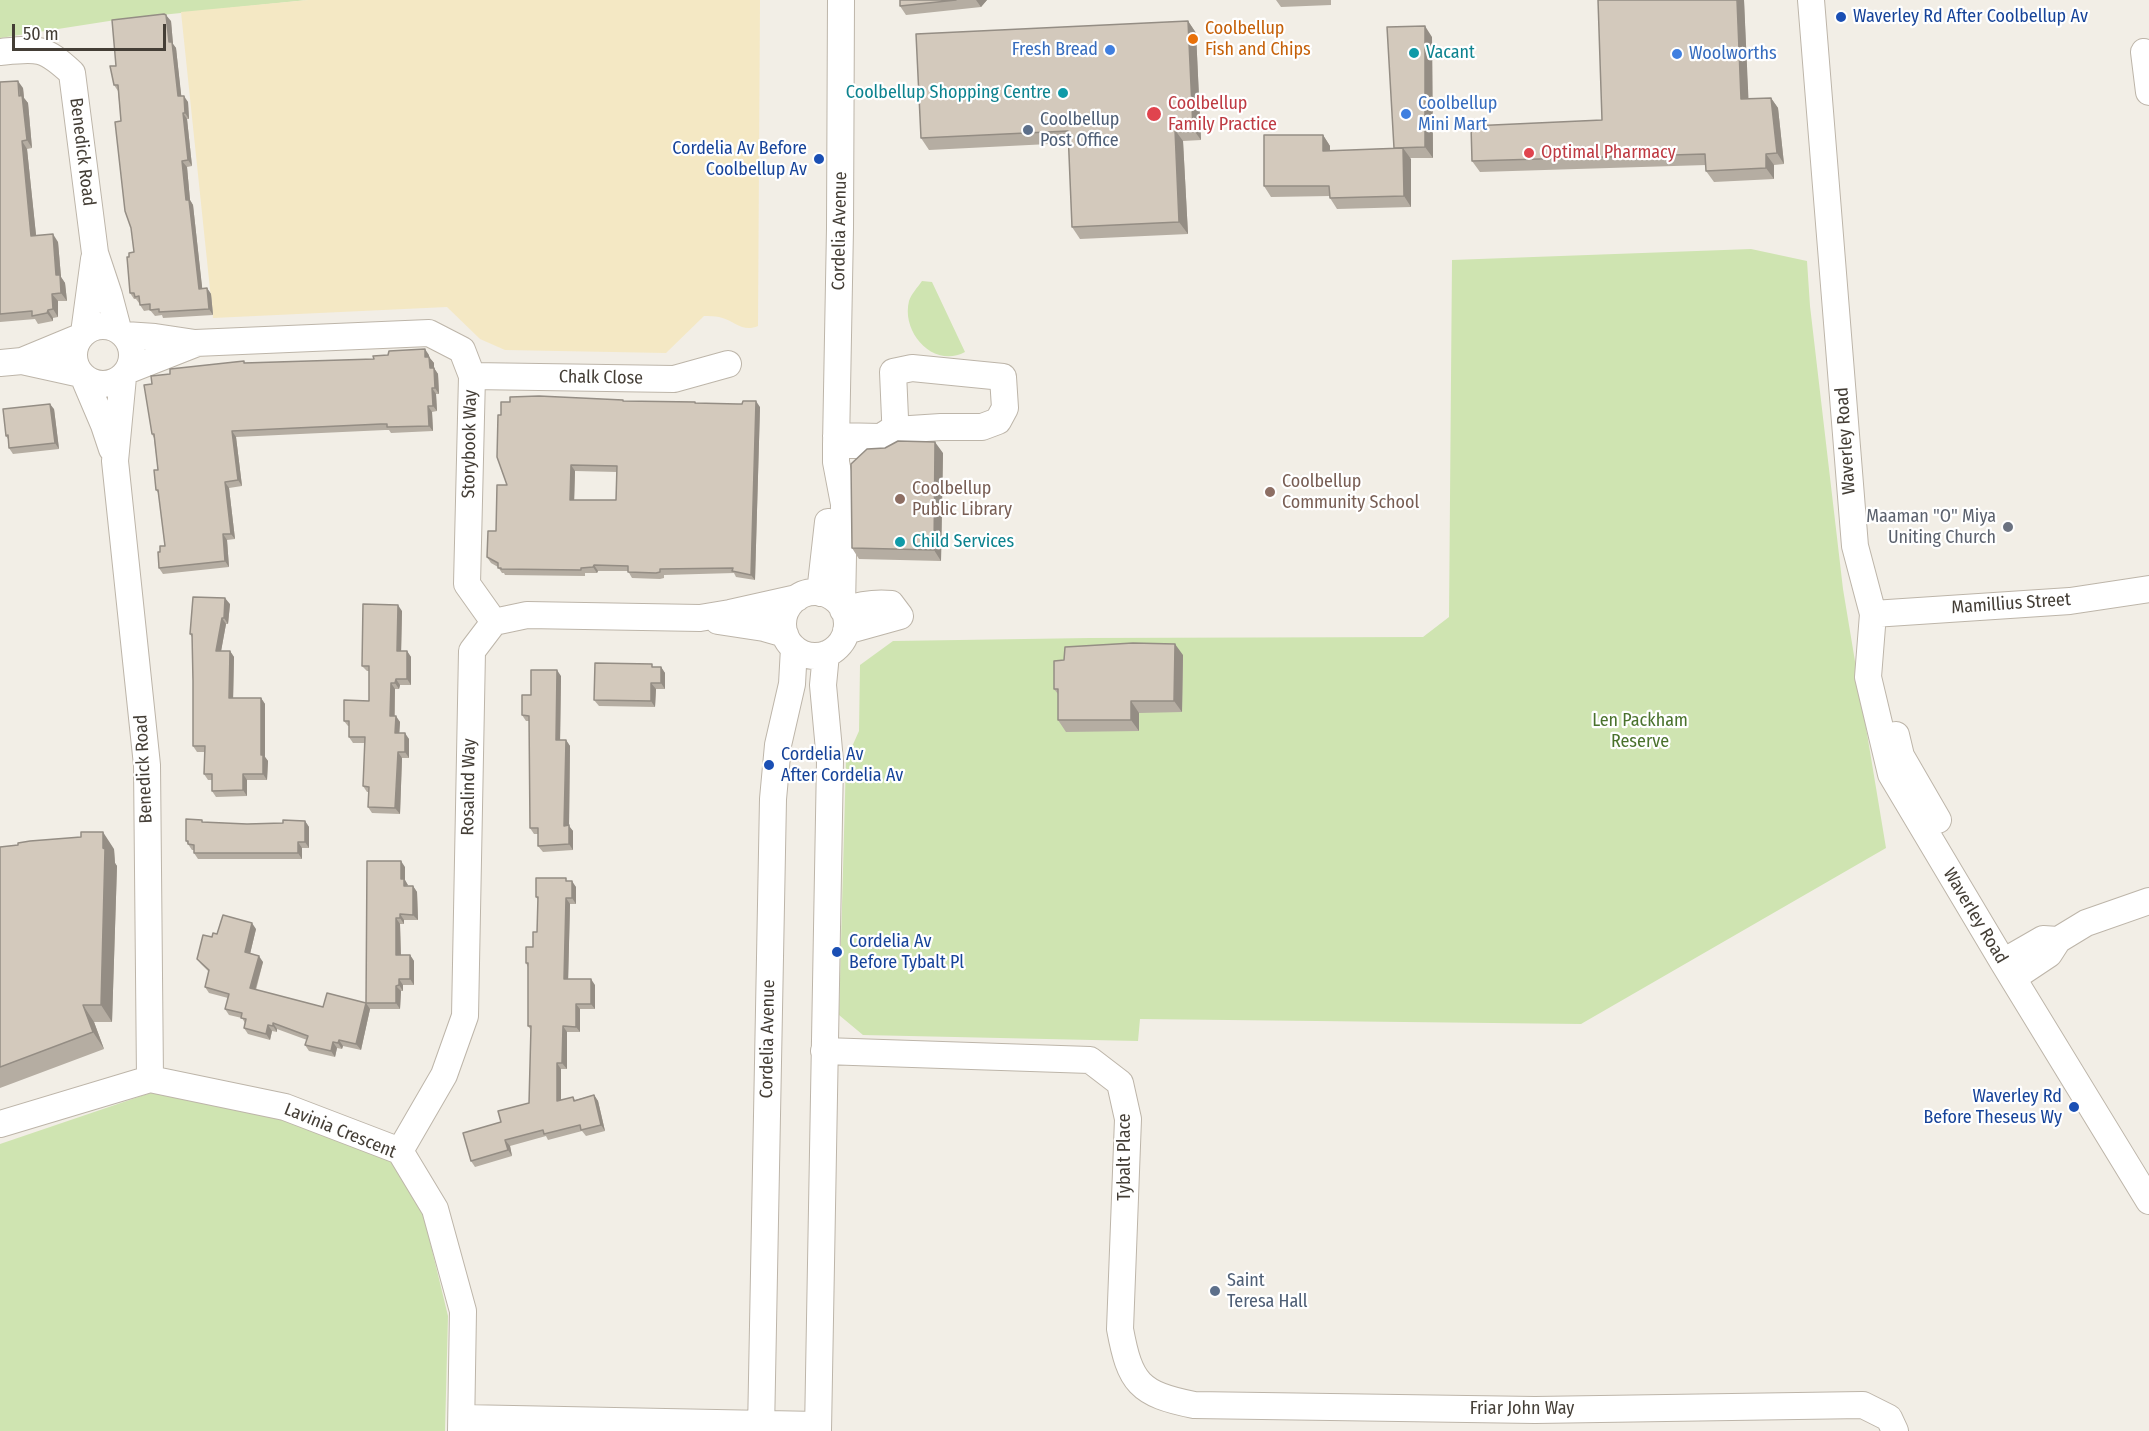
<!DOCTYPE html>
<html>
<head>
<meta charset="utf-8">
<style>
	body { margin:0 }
	#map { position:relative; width:2149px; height:1431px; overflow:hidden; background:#f2eee6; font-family:"Fira Sans Condensed",sans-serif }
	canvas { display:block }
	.scale { position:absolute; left:12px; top:24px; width:154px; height:27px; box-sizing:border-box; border:3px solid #443e36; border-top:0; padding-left:8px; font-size:18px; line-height:21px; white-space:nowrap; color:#443e36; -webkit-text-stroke:4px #fff; paint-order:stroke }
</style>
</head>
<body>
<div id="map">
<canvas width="2149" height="1431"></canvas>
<div class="scale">50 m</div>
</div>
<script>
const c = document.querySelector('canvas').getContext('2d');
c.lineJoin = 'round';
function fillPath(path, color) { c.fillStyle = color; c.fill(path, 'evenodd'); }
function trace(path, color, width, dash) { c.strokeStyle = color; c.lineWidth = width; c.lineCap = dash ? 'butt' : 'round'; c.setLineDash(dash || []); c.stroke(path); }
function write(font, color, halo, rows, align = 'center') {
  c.font = font + ' "Fira Sans Condensed",sans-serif'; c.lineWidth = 4.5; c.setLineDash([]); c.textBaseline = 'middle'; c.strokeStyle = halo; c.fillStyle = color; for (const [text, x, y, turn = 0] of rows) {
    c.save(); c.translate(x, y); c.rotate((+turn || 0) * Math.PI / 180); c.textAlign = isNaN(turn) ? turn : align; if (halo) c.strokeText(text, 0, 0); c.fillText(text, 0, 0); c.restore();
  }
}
fillPath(new Path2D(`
	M0,0H308L122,19L0,38Z
	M1751,249L1807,261L1810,306L1843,589L1886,848L1581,1024L1140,1019L1138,1041L863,1035L839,1015L846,760L859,731L860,665L893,641L1090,638L1423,637L1449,617L1452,260Z
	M922,281L932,282L965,352C934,369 901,333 909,301C911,294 918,287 922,281Z
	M156,1091L286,1119L396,1161L424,1217L448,1316L445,1431H0V1144Z`), '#cfe4b1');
fillPath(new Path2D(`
	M308,0H760L758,326C742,333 734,320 719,317C715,316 709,316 704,316L666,353L505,350L480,339L447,307L213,318L181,12Z`), '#f4e8c4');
const minor = new Path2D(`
	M841,0L840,228L836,445V462L844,504L842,607
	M1811,0L1855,546L1873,614L1868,677L1891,774L2003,962L2149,1201
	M0,52C37,48 43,46 72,73L95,253L109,295L118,329
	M2144,52L2149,92
	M74 355a29 29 0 1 1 58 0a29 29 0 1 1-58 0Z
	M84,333L94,259
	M125,335L155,337L195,343L429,333L462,350L472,376L467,584L494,622
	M22,361L81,374
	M0,363L22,361L80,337
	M129,370L195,344
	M472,376L674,379L728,364
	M123,377L115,461L147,765L150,1079
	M84,378L104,425L112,449
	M836,445H887L896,441L893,372L912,368L1003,377L1005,408L998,421L982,427H941L895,430L890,431L881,437L836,436
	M783 624a32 32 0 1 1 64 0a32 32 0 1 1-64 0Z
	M820,593L828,522
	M843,610C859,605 874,602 891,604L900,616L846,631
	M1873,614L2070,601L2149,589
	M718,621L764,628L785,634
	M1896,735L1901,756L1938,820
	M2003,962L2043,939L2058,940
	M2013,978L2049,954L2058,940L2086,923L2149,901
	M824,1051L1090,1060L1120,1083L1128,1119L1120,1329C1130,1383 1139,1394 1194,1405L1535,1410L1863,1405L1889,1418L1895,1431
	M0,1124L150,1079L285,1107L400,1151L435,1209L463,1311L461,1431
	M400,1151L444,1075L465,1016L472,651L494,622L527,615L700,618L730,613L797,598
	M462,1418L818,1425
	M761,1431L773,799L778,745L792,684L794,648
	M818,1431L830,761L823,685L826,654`);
trace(minor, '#bdb5a9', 28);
trace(minor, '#fff', 26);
fillPath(new Path2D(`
	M900,0H987L981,7L906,15L900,6Z
	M1276,0H1331V5L1281,7Z
	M1744,0L1748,99L1771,98L1778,108L1784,164L1774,165V179L1714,182L1706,171V165L1480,172L1472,161L1602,120Z
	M171,21L173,44L176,48L181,96L188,102L189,119H187L192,166L187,167L190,200L193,205L202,288H207L211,294L213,315L163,318L162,315L155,316L150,310L144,311L140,305V302L139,303L136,299H134L130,293L129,257L134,252L118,91L114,85L116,66Z
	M1188,21L1196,33L1201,140L1183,141L1188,234L1080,239L1072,227L1069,143L929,150L921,138Z
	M1432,37L1433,158H1410L1411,207L1337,209L1330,198V196L1271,197L1264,186L1323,135L1330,146V151L1394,148Z
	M0,82L23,88L24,98L28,103L32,148L27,149L36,236L58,242L61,277L65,283L67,301H58V317L53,318V321L38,324L35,319L0,322Z
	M429,355V357L434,363V368L438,374L439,394H436L437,411L432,412L433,431L391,433L389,430H385L236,437L242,486L229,488L235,539L227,540L229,567L163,574L159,568L160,552L165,546L159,494L156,490L158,470L154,438L152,434V384L170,374L245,363L374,359Z
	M624,401L695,402L696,403L760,407L755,580L736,577L734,573L664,575V578L660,579L632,578L628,571H598L597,573H585V576L505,575L504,573H502L498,567L491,563L487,557L496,531L507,485ZM575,471L617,472L616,500H574Z
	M54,409L59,449L13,454L9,448L8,439L6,436Z
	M943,453L941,561L859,559L852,548Z
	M230,604L228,624H226L221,651H230L234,657L233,698H261L265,704V757L268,761L267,780H247V796L216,797L212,791V780H208L204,774L205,752H197L193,746V681L192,637L190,634Z
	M402,611L401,651H407L411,657V685H400L399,689H395V716L400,722L399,733L409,739V758H402L400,814L372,813L368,807L369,792H367L363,786L365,743H353L349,737V726H348L344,721L369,701V671H367L362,666Z
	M1183,655L1182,712L1139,713V731L1066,732L1058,720V694L1054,689Z
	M654,667H661L665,673V689H656L655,707L599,706L594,700Z
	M561,676L560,740H566L570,746L569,826L573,831V850L543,852L538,846V834H534L530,828V721H526L522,715L531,695Z
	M305,821L309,827V848H302V859H198L194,853V850H192L186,841L204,822L247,824L283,823Z
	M114,849L115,863L117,866L112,1022H94L104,1049L0,1088V856Z
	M405,867V880L408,886H413L417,892L418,920H404V924H400L401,955H410L414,961V985H403V991H401L400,1009H370L361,1050L343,1046L342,1049L337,1048L335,1057L309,1051L305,1045L307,1040L277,1029V1032L272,1031L270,1040L248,1034L244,1028L245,1023L242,1018L229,1015L225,1009L228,998L209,993L205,987L209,972L201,964L197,959L212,937L217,934L256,929L250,954L263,962L256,990L323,1007L366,1003Z
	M568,881L576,887V904H570L568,979L595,985V1009H580V1032H567V1069H561V1100L573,1097L575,1100L594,1095L598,1101L605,1131L586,1136L582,1131L548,1140L546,1136L510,1146L512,1156L475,1167L471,1161L501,1122L529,1103L531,1030L528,1026V967L526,963L533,947L537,932L538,900L536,897Z`), '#b5ada2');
fillPath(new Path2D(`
	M976,0H987L981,7Z
	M1737,0H1744L1749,110L1741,99Z
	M166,15L171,21L173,44L176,48L182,102L178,96L169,42Z
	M1188,21L1196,33L1201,140L1193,129Z
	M1425,26L1432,37L1433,158L1425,147Z
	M18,81L23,88L24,98L28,103L32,148L27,140Z
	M184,96L188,102L189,119L185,113Z
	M1771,98L1778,108L1784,164L1777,153Z
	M183,113L187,119L192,166L188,160Z
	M1175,130L1183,141L1188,234L1179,222Z
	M1323,135L1330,146V161L1323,151Z
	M22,141L27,149L37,244L31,236Z
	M1403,148L1411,159V207L1404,196Z
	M1766,154L1774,165V179L1766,168Z
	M182,161L187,167L190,200L193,205L203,295L199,289L186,200Z
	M53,234L58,242L61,277L65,283L67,301L61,293L56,275Z
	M207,288L211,294L213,315L209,309Z
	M52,294L58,301V317L53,309Z
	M48,310L53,318V321L47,313Z
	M425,349L429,355V363L425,357Z
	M429,357L434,363V368L438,374L439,394L435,388L430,368Z
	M432,388L436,394L437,411L433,406Z
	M756,401L760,407L755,580L751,575Z
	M50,404L54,409L59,449L55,443Z
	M428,406L432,412L433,431L429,426Z
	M232,431L236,437L242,486L238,480Z
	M935,442L943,453L941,561L934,550Z
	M571,465L575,471L574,506L570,500Z
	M225,482L229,488L235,539L231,534Z
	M223,534L227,540L229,567L225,561Z
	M594,565L598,571L597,573L593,567Z
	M225,598L230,604L228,624L224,618Z
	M398,605L402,611L401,657L397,651Z
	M222,618L226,624L220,657L216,651Z
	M1175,644L1183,655L1182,712L1174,701Z
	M230,651L234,657L233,703L229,698Z
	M407,651L411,657V685L407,679Z
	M661,667L665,673V689L661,683Z
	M557,670L561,676L560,746L556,740Z
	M396,679L400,685L399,689L395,683Z
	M391,683L395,689L394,721L390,716Z
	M651,683L656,689L655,707L651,701Z
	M261,698L265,704V757L268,761L267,780L263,774L261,755Z
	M1131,701L1139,713V731L1131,720Z
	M396,716L400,722L399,739L395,733Z
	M405,733L409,739V758L405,752Z
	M566,740L570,746L569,826L573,831V850L569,844L564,826Z
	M398,752L402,758L400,814L395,808Z
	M243,774L247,780V796L243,790Z
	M305,821L309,827V848L305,842Z
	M103,832L114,849L115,863L117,866L112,1022L101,1005Z
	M298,842L302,848V859L298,853Z
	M401,861L405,867V880L408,885L404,886L401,879Z
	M572,881L576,887V904L572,898Z
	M413,886L417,892L418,920L413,915Z
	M566,898L570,904L568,985L564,979Z
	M400,914L404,920V924L400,918Z
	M396,918L400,924L401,961L396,955Z
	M252,923L256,929L249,958L245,952Z
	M410,955L414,961V985L410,979Z
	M259,956L263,962L254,994L250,988Z
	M399,979L403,985V991L399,985Z
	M591,979L595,985V1009L591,1004Z
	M396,986L401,991L400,1009L396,1003Z
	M366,1003L370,1009L361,1050L356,1044Z
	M576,1004L580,1009V1032L576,1027Z
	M83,1005L94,1022L104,1049L93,1032Z
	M273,1023L277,1029V1032L273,1026Z
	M268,1025L272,1031L270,1040L266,1034Z
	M563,1026L567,1032V1069L562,1063Z
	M339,1040L343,1046L342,1049L338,1043Z
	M333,1042L337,1048L335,1057L331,1051Z
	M557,1063L561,1069V1107L557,1101Z
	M594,1095L598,1101L605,1131L601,1125Z
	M505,1140L510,1146L512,1156L508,1150Z`), '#948d84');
const building = new Path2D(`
	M900,0H956L900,6Z
	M1598,0H1737L1741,99L1771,98L1777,153L1766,154V168L1706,171L1705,154L1472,161L1471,126L1602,120Z
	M164,14L166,15L169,42H172L178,96H184L185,113H183L188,160L182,161L186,200H189L199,289L207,288L209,309L159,312V309L150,310V304L140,305L139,296L135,297L134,293H130L127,257H129V253L134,252L131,228L125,211L115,122L121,121L118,85H114L110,66H116L112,20Z
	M1188,21L1193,129L1175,130L1179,222L1072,227L1068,131L921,138L916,34Z
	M1425,26V147L1394,148L1387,27Z
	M18,81L19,96L22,95L27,140L22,141L31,236L53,234L56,275H60L61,293L52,294L53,309L48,310L47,313L32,316V311L0,314V82Z
	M1264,135H1323V151L1403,148L1404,196L1330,198L1329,186H1264Z
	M425,349V357H429L430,368H434L435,388H432L433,406H428L429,426L387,427V424H381L232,431L238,480L225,482L231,534H223L225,561L159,568L158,552H160V546H165L158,490H156L154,470H158L154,434H152L144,385L152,384L151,376L170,374V369L244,361V363L374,359L373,356L388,355L389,351Z
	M539,396L623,400V401L695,402V403L738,404H742L743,401H756L751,575L732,571L733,568L660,569V572L656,573L628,572V566L594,565L593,567L581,568V570L501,569V568H498V563L487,557L488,531H496L497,485H507L497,457L498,415H501V402H510V397ZM571,465L617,466L616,500H570Z
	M50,404L55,443L9,448L8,435L6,436L3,409Z
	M898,441L935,442L934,550L852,548L851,464L867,449L885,448Z
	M193,597L225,598L224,618H222L216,651H230L229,698H261V755H263V774H243V790L212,791V774H204L205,746H193V681L192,634H190Z
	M363,604L398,605L397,651H407V679H396L395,683H391L390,716H396L395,733H405V752H398L395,808L368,807L369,787L363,786L365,737H349V721H344V700L369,701V666H362Z
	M1133,643L1175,644L1174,701H1131V720H1058V689H1054V661L1064,660L1065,647Z
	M595,663L652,664V667H661V683H651V701L594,700Z
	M531,670H557L556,740H566L564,826L569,825V844L538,846V828H530L529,716L522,715V695H531Z
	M186,819L202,820V822L247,824L283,823V820L305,821V842H298V853H194V845L188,844V841H186Z
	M81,832H103V848L105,849L101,1005H83L93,1032L0,1067V847L18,845V843L30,841L81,837Z
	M367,861H401V879H404V886H413V915L400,914V918H396V955H410V979H399V985L396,986V1003H366L356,1044L339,1040L338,1043L333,1042L331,1051L305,1045L308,1036L273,1023V1026L268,1025L266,1034L244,1028L246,1019L241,1018L242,1013L225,1009L229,994L205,987L209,970L197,959L203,935L212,937L213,933L217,934L223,915L252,923L245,952L259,956L250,988L323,1007L327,993L366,1003Z
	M536,878H566V881H572V898H566L564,979H591V1004H576V1027L563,1026L562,1063H557V1101L573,1097L574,1101L594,1095L601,1125L581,1130L580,1125L544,1134L543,1130L505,1140L508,1150L471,1161L463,1133L501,1122L498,1111L529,1103L531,1026H528V963H526V947H533V932H537L538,897H536Z`);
fillPath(building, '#d3c9bc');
trace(building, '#948d84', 1.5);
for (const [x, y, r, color] of [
	[1841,17,6,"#1a4fb4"],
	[1193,39,6,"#e8710a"],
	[1110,50,6,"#3f7fe0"],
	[1414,53,6,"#0f9aa8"],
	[1677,54,6,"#3f7fe0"],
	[1063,93,6,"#0f9aa8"],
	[1154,114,8,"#e0444e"],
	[1406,114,6,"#3f7fe0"],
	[1028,130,6,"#5c6f8a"],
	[1529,153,6,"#e0444e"],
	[819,159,6,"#1a4fb4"],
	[1270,492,6,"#8d6e63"],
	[900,499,6,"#8d6e63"],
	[2008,527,6,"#6b7280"],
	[900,542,6,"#0f9aa8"],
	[769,765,6,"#1a4fb4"],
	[837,952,6,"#1a4fb4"],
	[2074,1107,6,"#1a4fb4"],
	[1215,1291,6,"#5c6f8a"]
]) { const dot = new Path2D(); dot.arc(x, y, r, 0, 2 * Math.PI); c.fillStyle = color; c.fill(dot); trace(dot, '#fff', 2); }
write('18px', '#164399', '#fff', [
	["Waverley Rd After Coolbellup Av",1853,17],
	["Cordelia Av Before",807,149,"right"],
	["Coolbellup Av",807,170,"right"],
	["Cordelia Av",781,755],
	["After Cordelia Av",781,776],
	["Cordelia Av",849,942],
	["Before Tybalt Pl",849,963],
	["Waverley Rd",2062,1097,"right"],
	["Before Theseus Wy",2062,1118,"right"]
], 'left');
write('18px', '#c56008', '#fff', [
	["Coolbellup",1205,29],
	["Fish and Chips",1205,50]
], 'left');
write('18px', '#366cbe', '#fff', [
	["Fresh Bread",1098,50,"right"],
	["Woolworths",1689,54],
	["Coolbellup",1418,104],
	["Mini Mart",1418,125]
], 'left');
write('18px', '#0d838f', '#fff', [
	["Vacant",1426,53],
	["Coolbellup Shopping Centre",1051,93,"right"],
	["Child Services",912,542]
], 'left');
write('18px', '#be3a42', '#fff', [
	["Coolbellup",1168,104],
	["Family Practice",1168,125],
	["Optimal Pharmacy",1541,153]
], 'left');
write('18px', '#4e5e75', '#fff', [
	["Coolbellup",1040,120],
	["Post Office",1040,141],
	["Saint",1227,1281],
	["Teresa Hall",1227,1302]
], 'left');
write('18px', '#443e36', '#fff', [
	["Benedick Road",82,152,83],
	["Cordelia Avenue",840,231,-89],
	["Chalk Close",601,378,1],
	["Waverley Road",1846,441,-94],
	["Storybook Way",470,444,-89],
	["Mamillius Street",2011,604,-4],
	["Benedick Road",144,769,-93],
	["Rosalind Way",469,787,-89],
	["Waverley Road",1975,916,59],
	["Cordelia Avenue",768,1039,-89],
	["Lavinia Crescent",340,1131,22],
	["Tybalt Place",1125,1157,-90],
	["Friar John Way",1522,1409]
]);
write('18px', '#785e54', '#fff', [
	["Coolbellup",1282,482],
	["Community School",1282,503],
	["Coolbellup",912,489],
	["Public Library",912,510]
], 'left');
write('18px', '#5b616d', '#fff', [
	["Maaman \"O\" Miya",1996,517],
	["Uniting Church",1996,538]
], 'right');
write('18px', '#4a722d', '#fff', [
	["Len Packham",1640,721],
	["Reserve",1640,742]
]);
</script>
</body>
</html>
